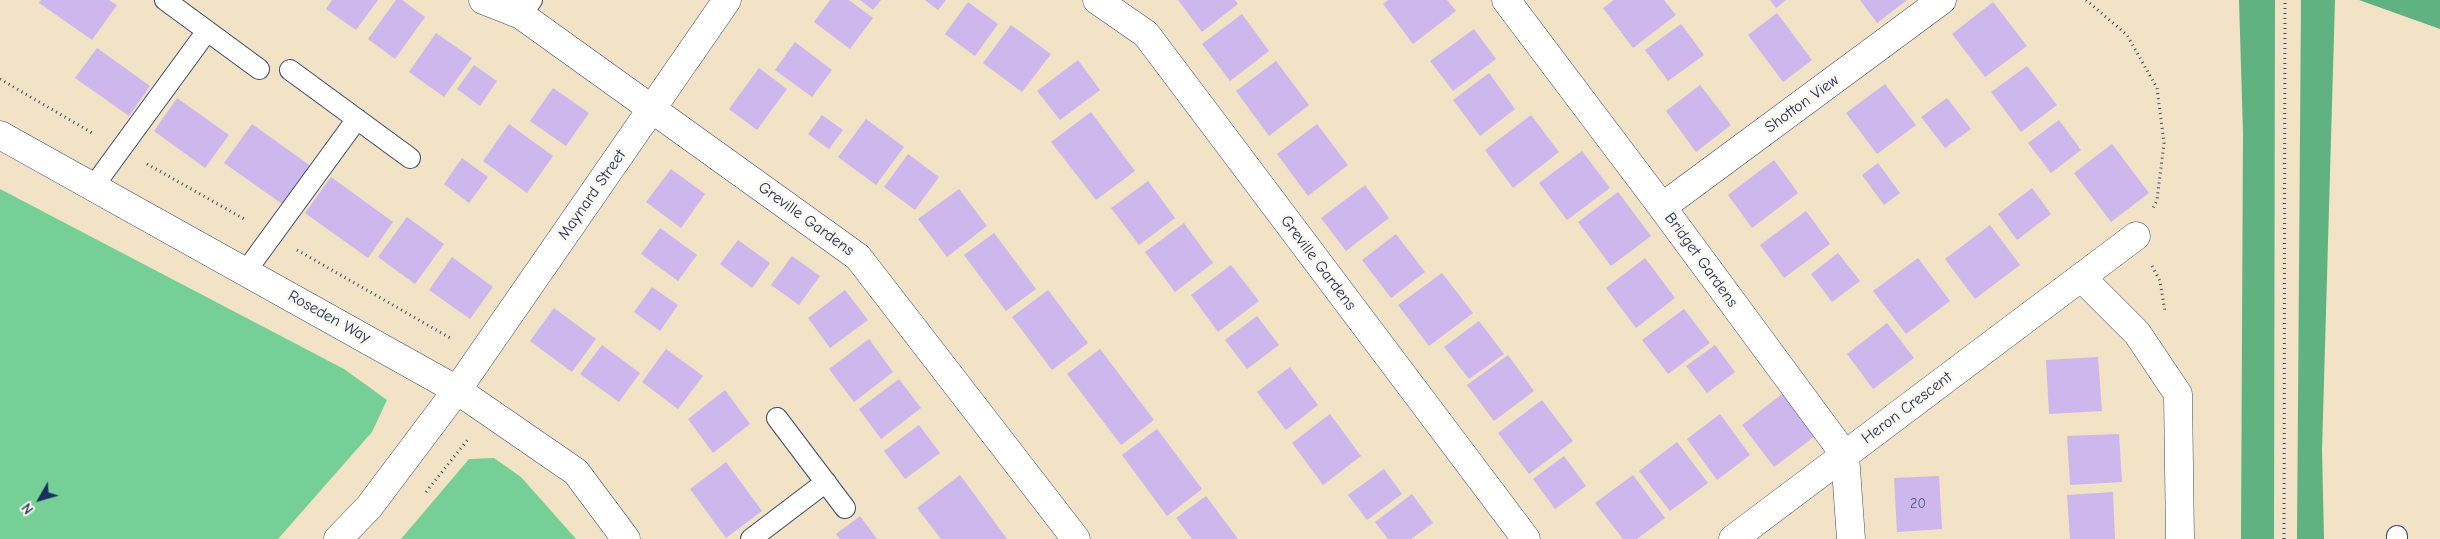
<!DOCTYPE html>
<html>
<head>
<meta charset="utf-8">
<style>
	body { margin:0 }
	#map { position:relative; width:2440px; height:539px; overflow:hidden; background:#f2e2c6; font-family:"Comic Neue",sans-serif }
	canvas { display:block }
	.north { position:absolute; left:15px; top:474px; width:50px; height:50px; -webkit-text-stroke:4px #fbf7ec; paint-order:stroke; rotate:232deg; font-size:14px; font-weight:700; line-height:20px; text-align:center; color:#1b2f5e }
	.north::after { content:''; display:block; margin:auto; width:18px; height:22px; background:#1b2f5e; clip-path:polygon(50% 0,100% 100%,50% 72%,0 100%) }
</style>
</head>
<body>
<div id="map">
<canvas width="2440" height="539"></canvas>
<div class="north">N</div>
</div>
<script>
const c = document.querySelector('canvas').getContext('2d');
c.lineJoin = 'round';
function fillPath(path, color) { c.fillStyle = color; c.fill(path, 'evenodd'); }
function trace(path, color, width, dash) { c.strokeStyle = color; c.lineWidth = width; c.lineCap = dash ? 'butt' : 'round'; c.setLineDash(dash || []); c.stroke(path); }
function write(font, color, halo, rows, align = 'center') {
  c.font = font + ' "Comic Neue",sans-serif'; c.lineWidth = 5; c.setLineDash([]); c.textBaseline = 'middle'; c.strokeStyle = halo; c.fillStyle = color; for (const [text, x, y, turn = 0] of rows) {
    c.save(); c.translate(x, y); c.rotate((+turn || 0) * Math.PI / 180); c.textAlign = isNaN(turn) ? turn : align; if (halo) c.strokeText(text, 0, 0); c.fillText(text, 0, 0); c.restore();
  }
}
fillPath(new Path2D(`
	M0,189L344,369L387,400L372,432L278,539H0Z
	M494,458L521,477L576,539H401L469,459Z`), '#75cf97');
fillPath(new Path2D(`
	M2239,0H2275L2274,539H2241L2243,133Z
	M2301,0H2335L2322,450L2324,539H2297Z
	M2359,0H2440V29Z`), '#60b280');
fillPath(new Path2D(`
	M41,0H109L117,5L92,40L39,3Z
	M332,0H378L356,30L326,9Z
	M396,0H402L425,17L395,59L368,39Z
	M830,0H849L873,18L850,49L814,22Z
	M860,0H881L873,10Z
	M925,0H946L938,10Z
	M1178,0H1235L1238,4L1202,32Z
	M1388,0H1447L1456,11L1413,44L1383,4Z
	M1614,0H1664L1676,15L1633,48L1603,8Z
	M1770,0H1786L1776,8Z
	M1860,0H1907L1877,23Z
	M968,2L998,24L975,56L945,34Z
	M1993,2L2027,46L1985,77L1952,34Z
	M1777,13L1812,60L1783,82L1748,35Z
	M1242,14L1269,51L1230,81L1202,44Z
	M1681,24L1704,55L1668,81L1645,50Z
	M1011,25L1051,54L1022,92L983,63Z
	M1474,29L1496,59L1453,91L1430,61Z
	M436,33L472,58L444,97L409,72Z
	M795,42L832,70L812,97L775,70Z
	M97,48L150,86L129,116L75,78Z
	M1078,60L1100,90L1060,120L1037,91Z
	M1276,61L1309,105L1269,136L1236,91Z
	M474,65L497,81L480,106L457,89Z
	M2027,66L2057,105L2021,132L1991,92Z
	M759,68L787,89L757,130L729,109Z
	M1489,73L1515,109L1480,136L1453,100Z
	M1885,84L1916,125L1877,154L1846,113Z
	M1700,85L1731,125L1696,152L1666,111Z
	M553,88L589,113L566,146L530,121Z
	M177,98L229,135L205,168L154,131Z
	M1947,98L1971,129L1945,148L1921,117Z
	M1091,112L1135,171L1096,200L1051,142Z
	M822,115L843,130L829,149L808,134Z
	M1531,115L1559,152L1513,188L1485,150Z
	M866,119L904,147L876,185L838,157Z
	M2059,120L2081,150L2051,173L2028,143Z
	M252,124L312,167L285,206L224,163Z
	M509,124L553,156L527,193L483,161Z
	M1317,124L1348,165L1308,196L1277,154Z
	M2112,144L2149,193L2111,222L2074,173Z
	M1582,151L1610,188L1567,220L1539,183Z
	M908,154L939,177L915,210L884,187Z
	M462,158L488,177L469,203L444,184Z
	M1774,160L1798,193L1752,228L1728,195Z
	M1878,163L1900,193L1884,205L1862,175Z
	M671,169L705,194L681,228L646,202Z
	M331,177L393,222L368,258L305,213Z
	M1148,181L1175,218L1139,245L1111,208Z
	M1365,185L1389,218L1346,251L1321,218Z
	M2032,188L2051,214L2017,240L1998,214Z
	M959,189L987,226L947,257L918,219Z
	M1618,192L1651,236L1611,266L1578,222Z
	M1806,211L1830,244L1784,278L1760,245Z
	M407,217L444,244L415,284L378,257Z
	M1184,223L1213,263L1175,292L1145,252Z
	M1990,225L2020,265L1975,299L1945,259Z
	M660,228L697,255L678,281L641,254Z
	M994,233L1036,289L1006,311L964,255Z
	M1396,234L1425,272L1391,298L1362,260Z
	M738,240L770,263L752,288L720,264Z
	M1838,253L1860,281L1832,302L1811,274Z
	M792,256L820,276L799,305L771,285Z
	M452,257L493,287L470,319L429,290Z
	M1645,258L1675,298L1636,328L1606,288Z
	M1918,258L1950,301L1906,334L1873,291Z
	M1231,265L1259,301L1218,332L1191,295Z
	M1442,273L1473,313L1429,346L1398,305Z
	M652,287L678,305L660,331L634,312Z
	M845,290L868,320L830,348L808,318Z
	M1048,290L1088,343L1052,370L1012,317Z
	M554,308L596,339L572,372L530,341Z
	M1684,309L1710,343L1668,374L1642,340Z
	M1257,316L1279,345L1247,369L1225,340Z
	M1479,321L1504,354L1469,379L1444,347Z
	M1887,323L1914,358L1873,389L1847,354Z
	M869,339L893,372L854,402L829,369Z
	M602,345L640,373L619,402L580,374Z
	M1715,345L1735,372L1707,393L1686,366Z
	M666,349L703,376L678,409L642,382Z
	M1100,349L1154,420L1121,445L1067,374Z
	M1508,355L1534,391L1494,421L1467,385Z
	M2098,357L2102,411L2049,414L2046,360Z
	M1290,367L1318,405L1286,430L1257,392Z
	M899,379L921,408L881,439L859,409Z
	M725,390L750,424L713,453L688,419Z
	M1786,391L1818,434L1774,467L1742,425Z
	M1542,400L1573,441L1529,474L1498,433Z
	M1330,414L1361,456L1323,485L1292,443Z
	M1720,414L1750,455L1717,480L1687,439Z
	M919,425L940,453L905,479L884,451Z
	M1157,429L1202,489L1167,516L1122,455Z
	M2119,434L2122,482L2070,485L2067,436Z
	M1677,442L1708,483L1670,511L1639,471Z
	M1564,456L1586,486L1555,509L1533,479Z
	M726,462L762,511L726,538L690,489Z
	M1384,469L1402,494L1367,520L1348,495Z
	M960,475L1007,539H941L917,508Z
	M1633,475L1665,518L1637,539H1623L1595,503Z
	M1939,476L1942,529L1897,532L1894,478Z
	M2113,492L2115,539H2070L2067,495Z
	M1412,494L1433,523L1411,539H1388L1375,522Z
	M1206,496L1238,539H1192L1176,518Z
	M860,516L877,539H840L836,534Z`), '#cdb7ed');
const service = new Path2D(`
	M165,0L259,69
	M521,15L532,0
	M290,70L410,158
	M93,187L207,31
	M246,271L357,119
	M777,418L845,508
	M2397,536V539
	M751,539L826,482`);
const minor = new Path2D(`
	M483,0L521,15L858,257L1076,539
	M1097,0L1146,34L1526,539
	M1506,0L1662,207L1845,455L1851,539
	M1662,207L1942,0
	M2081,277L2137,333L2178,394L2180,539
	M457,390L727,0
	M1733,539L2136,236`);
const tertiary = new Path2D(`
	M0,135L457,390L576,472L626,539
	M338,539L369,507L457,390`);
trace(service, '#3b4a6e', 22);
trace(minor, '#3b4a6e', 29);
trace(tertiary, '#3b4a6e', 29);
trace(new Path2D(`
	M2086,0L2127,35L2157,88L2164,143L2157,200L2153,208
	M0,79L94,134
	M147,164L246,220
	M297,250L452,339
	M2152,266L2160,281L2165,312
	M426,492L469,438
	M2284,539L2285,0`), '#3b4a6e', 3, [1, 4]);
trace(service, '#fff', 20);
trace(minor, '#fff', 28);
trace(tertiary, '#fff', 28);
write('14px', '#485182', null, [
	["20",1918,504]
]);
write('16px', '#1b2f5e', '#fbf7ec', [
	["Shotton View",1802,104,-36],
	["Maynard Street",592,195,-55],
	["Greville Gardens",806,219,36],
	["Bridget Gardens",1701,260,54],
	["Greville Gardens",1318,263,53],
	["Roseden Way",329,317,29],
	["Heron Crescent",1907,408,-37]
]);
</script>
</body>
</html>
